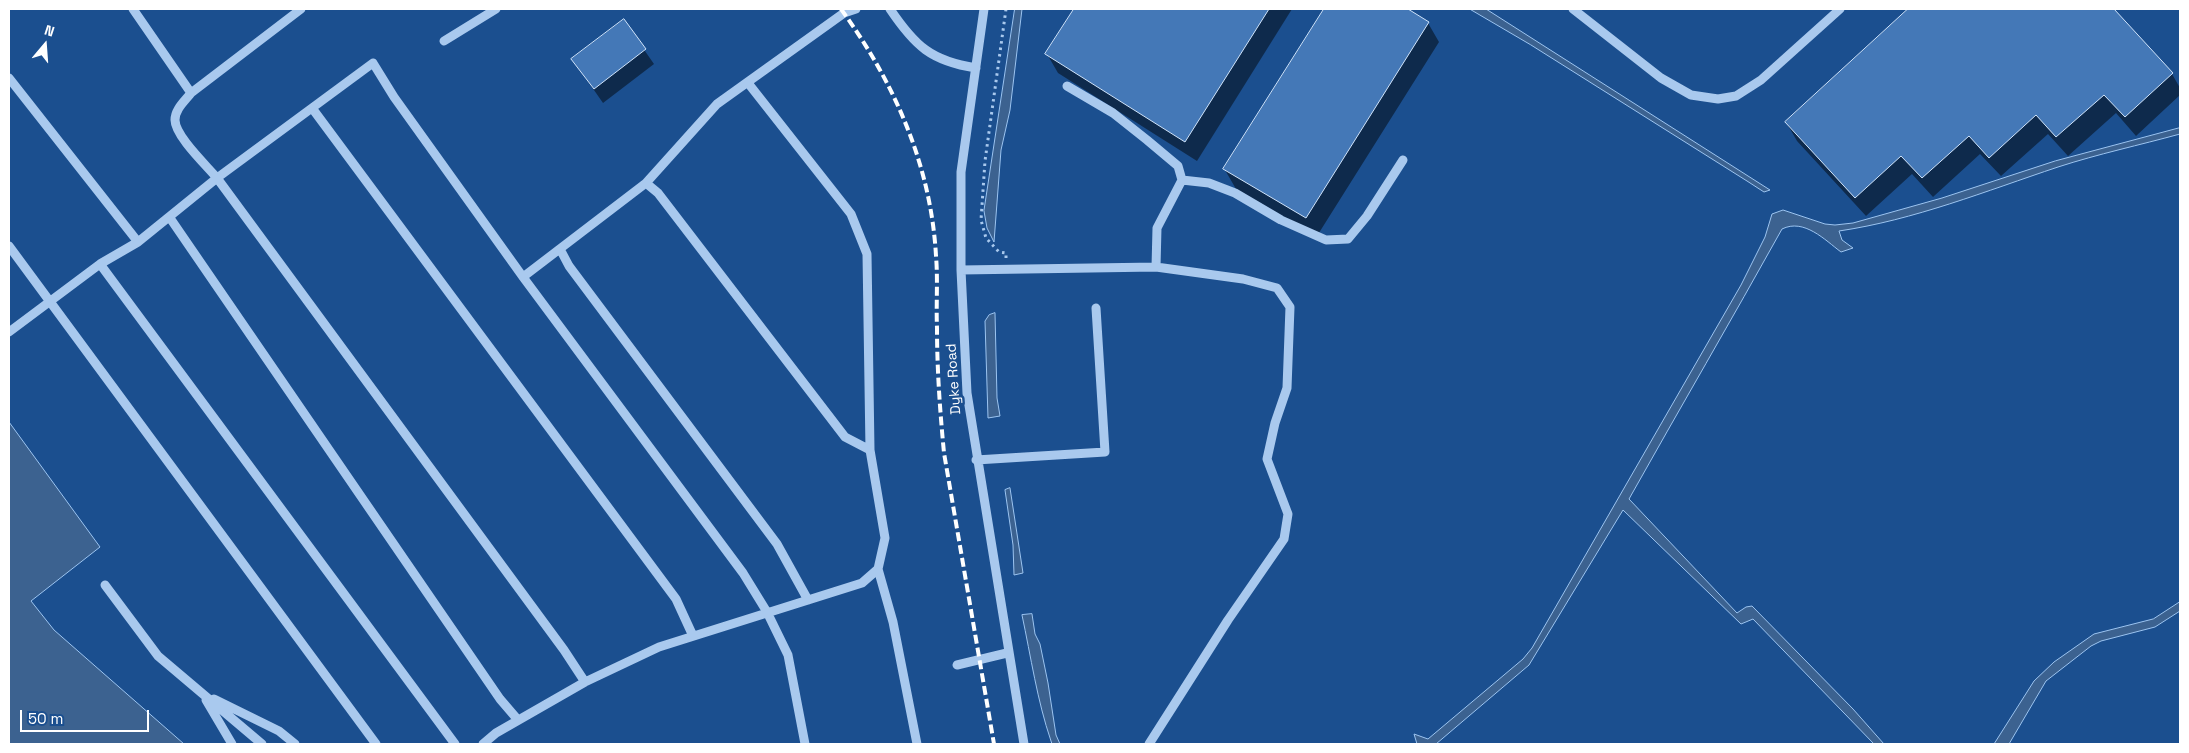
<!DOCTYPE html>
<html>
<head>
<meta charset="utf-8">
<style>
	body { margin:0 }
	#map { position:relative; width:2189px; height:753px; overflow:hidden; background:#1b4f8f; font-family:"Space Grotesk",sans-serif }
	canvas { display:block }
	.frame { position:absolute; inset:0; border:10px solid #fff; pointer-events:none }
	.north { position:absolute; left:20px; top:20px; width:50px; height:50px; -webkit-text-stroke:4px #1b4f8f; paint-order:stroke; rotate:18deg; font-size:14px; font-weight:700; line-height:20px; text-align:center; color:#fff }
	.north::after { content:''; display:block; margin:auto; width:18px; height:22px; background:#fff; clip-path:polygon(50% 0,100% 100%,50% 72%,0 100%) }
	.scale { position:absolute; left:20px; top:710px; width:129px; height:22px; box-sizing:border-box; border:2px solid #fff; border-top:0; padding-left:6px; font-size:15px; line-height:18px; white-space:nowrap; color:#fff; -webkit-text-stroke:4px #1b4f8f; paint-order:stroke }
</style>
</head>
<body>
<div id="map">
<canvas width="2189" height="753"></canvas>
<div class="frame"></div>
<div class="north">N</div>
<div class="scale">50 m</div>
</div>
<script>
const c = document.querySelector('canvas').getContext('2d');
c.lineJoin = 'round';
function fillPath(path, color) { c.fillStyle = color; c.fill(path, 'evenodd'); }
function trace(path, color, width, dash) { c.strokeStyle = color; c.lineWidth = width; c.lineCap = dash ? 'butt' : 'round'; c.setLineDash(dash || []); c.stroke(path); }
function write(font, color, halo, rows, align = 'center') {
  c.font = font + ' "Space Grotesk",sans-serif'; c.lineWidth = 5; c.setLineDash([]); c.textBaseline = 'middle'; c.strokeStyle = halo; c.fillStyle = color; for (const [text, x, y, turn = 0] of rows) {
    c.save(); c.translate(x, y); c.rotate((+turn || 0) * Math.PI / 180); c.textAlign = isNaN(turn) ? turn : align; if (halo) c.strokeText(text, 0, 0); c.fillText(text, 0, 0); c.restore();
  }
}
const water = new Path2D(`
	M1015,9H1022L1010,110L1001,150L994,242L987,228L984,211Z
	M1470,9H1486L1770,190L1764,192L1747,181L1531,45Z
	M2180,128V134C2140,145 2098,154 2058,167C1986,191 1914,220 1839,231L1842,240L1853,248L1841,252C1825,240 1804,218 1782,229C1732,319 1680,408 1629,499L1737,613L1746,607L1752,606L1853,709L1884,744H1874L1753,619L1741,624L1623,510L1529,665L1436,744H1417L1414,734L1428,739L1523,659L1532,648L1741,285L1765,237L1772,214L1783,210L1825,224L1835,225L1853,223L1942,198L2055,161Z
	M995,313L997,398L1000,416L988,418L985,321L989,315Z
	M9,422L100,547L31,601L54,630L184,744H9Z
	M1010,488L1023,573L1014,575L1013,545L1005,490Z
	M2180,602V611L2155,627L2101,641L2091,646L2046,681L2009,744H1994L2034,681L2054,662L2094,634L2153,619Z
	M1032,614L1035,634L1040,644L1048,683L1056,735L1060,744H1052L1051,741C1037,700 1031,657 1022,615Z`);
fillPath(water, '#3c6290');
trace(water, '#9cc4f0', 1);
fillPath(new Path2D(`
	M1075,9H1292L1197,161L1058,73L1047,54Z
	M1326,9H1406L1428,23L1439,42L1317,236L1236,189L1225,170Z
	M1910,9H2112L2172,74L2180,88V95L2136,136L2116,113L2068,156L2048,134L2001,176L1980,154L1933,197L1912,174L1866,216L1797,141L1786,122Z
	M624,21L654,64L603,103L573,60Z`), '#0007');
const building = new Path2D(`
	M1074,9H1269L1185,142L1045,54Z
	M1324,9H1408L1429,22L1306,218L1223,169Z
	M1908,9H2114L2173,73L2125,117L2104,95L2056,137L2036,115L1989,158L1969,136L1922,178L1901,156L1855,198L1785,122Z
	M624,19L646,49L594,89L571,59Z`);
fillPath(building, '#4478b7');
trace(building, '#cfe3fa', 1);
trace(new Path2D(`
	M1006,258V253L999,252L986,238L981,220L985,161L1006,9`), '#a9c9ee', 3, [2.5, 4]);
trace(new Path2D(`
	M133,9L191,93
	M301,9L191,93C185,101 175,109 175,120C175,136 207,166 217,178L564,650L585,682
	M890,9C915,46 931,61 976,68
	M984,9L961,172V270L967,393L1024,744
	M1573,9L1661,78L1691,95L1718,99L1736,96L1761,80L1840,9
	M444,41L496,9
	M9,78L138,242
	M1067,86L1113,113L1147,140L1178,166L1182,180L1157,228L1156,267
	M312,108L676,599L693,636
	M1182,180L1209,183L1235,193L1281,220L1326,240L1348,239L1367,216L1403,160
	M646,183L658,193L845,437L870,450
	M170,218L500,699L518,720
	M9,246L376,744
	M560,249L569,266L777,544L808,600
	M100,264L455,744
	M961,270L1156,267L1243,279L1277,288L1290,307L1287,388L1275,423L1267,459L1288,514L1284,539L1228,620L1149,744
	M523,277L646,183L717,104L844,13L856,9
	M9,332L100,264L138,242L217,178L373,63L394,97L523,277L743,573L767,612L788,655L805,744
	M976,460L1105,452L1096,308
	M878,569L893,622L917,744
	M105,585L158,656L262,744
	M957,665L1007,653
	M214,699L279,731L295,744
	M206,700L232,744
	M483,744L496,733L585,682L659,647L862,583L878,569L885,538L870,450L867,254L851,214L748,83`), '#a9c9ee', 9);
trace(new Path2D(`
	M841,9C894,82 931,165 936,256C938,280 936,304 937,328C937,370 940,411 944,453L994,744`), '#fff', 4, [9, 4]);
write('14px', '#fff', '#1b4f8f', [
	["Dyke Road",954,379,-94]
]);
</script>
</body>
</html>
